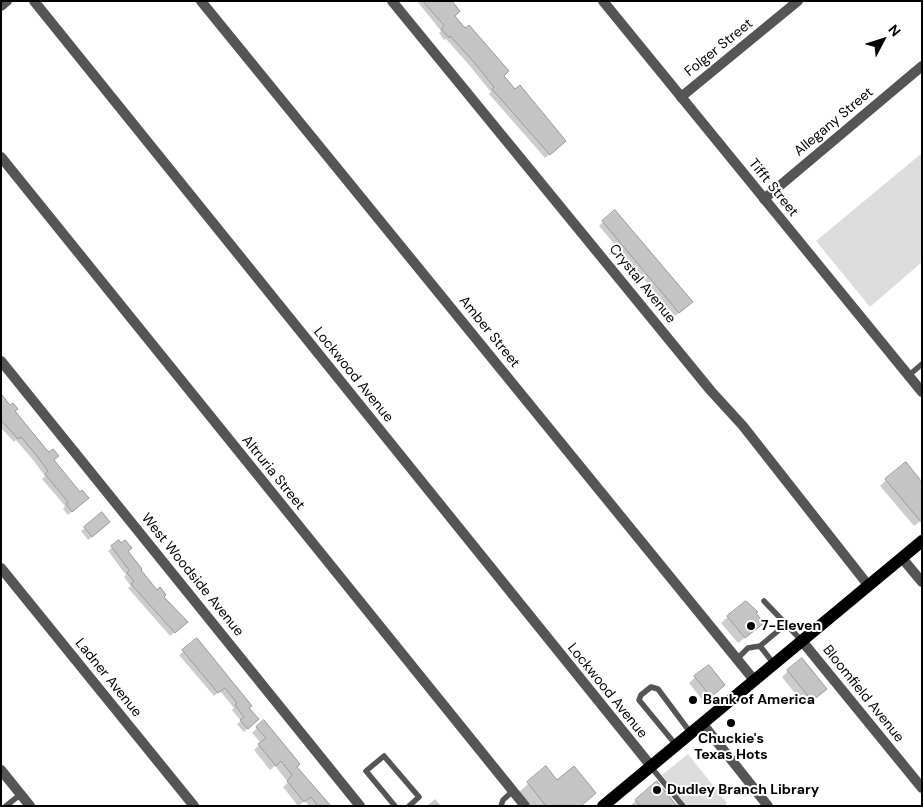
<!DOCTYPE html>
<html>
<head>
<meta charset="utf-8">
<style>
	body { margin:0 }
	#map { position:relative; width:923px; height:807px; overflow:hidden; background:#fff; font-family:"DM Sans",sans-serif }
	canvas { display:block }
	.frame { position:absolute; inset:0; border:2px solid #000; pointer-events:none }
	.north { position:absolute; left:858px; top:15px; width:50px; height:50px; -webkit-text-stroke:4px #fff; paint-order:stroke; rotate:50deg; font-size:14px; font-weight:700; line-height:20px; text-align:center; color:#000 }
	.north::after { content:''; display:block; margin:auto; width:18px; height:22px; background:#000; clip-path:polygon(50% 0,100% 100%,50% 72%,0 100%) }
</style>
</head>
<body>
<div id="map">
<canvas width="923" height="807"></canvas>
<div class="frame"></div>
<div class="north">N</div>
</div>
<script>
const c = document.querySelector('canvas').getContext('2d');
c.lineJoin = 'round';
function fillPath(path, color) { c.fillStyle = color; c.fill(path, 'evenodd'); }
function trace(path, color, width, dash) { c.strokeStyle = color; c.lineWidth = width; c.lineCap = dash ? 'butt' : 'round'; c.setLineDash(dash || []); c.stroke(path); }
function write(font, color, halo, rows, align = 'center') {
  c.font = font + ' "DM Sans",sans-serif'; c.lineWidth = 4; c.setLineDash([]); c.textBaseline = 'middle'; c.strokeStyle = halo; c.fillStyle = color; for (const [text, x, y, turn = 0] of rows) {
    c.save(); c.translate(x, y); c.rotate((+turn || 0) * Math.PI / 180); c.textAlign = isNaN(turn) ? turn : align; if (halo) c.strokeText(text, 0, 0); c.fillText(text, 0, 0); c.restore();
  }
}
fillPath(new Path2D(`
	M922,153V262L870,307L816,241Z
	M688,754L727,803L724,806H687L662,775Z`), '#dcdcdc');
fillPath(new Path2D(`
	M417,1H450L454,16L561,145L545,158L489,94L491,92L469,65L446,39L444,40L439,33L441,31Z
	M603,222L687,306L675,316L599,226Z
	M1,396L83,502L68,515L63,509L65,506L42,479L45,476L33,460L16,440L14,442L1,428Z
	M886,480L922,520L914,526L880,486Z
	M105,526L88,540L81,531L85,528Z
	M118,542L183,626L170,636L128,588L131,586L124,577L126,575L108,551Z
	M745,602L755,613L756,629L738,643L721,623Z
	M197,640L232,682L250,706L248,709L257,719L244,732L237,724L241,721L232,710L234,708L220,691L214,696L179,655Z
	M788,671L819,695L805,706L782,677Z
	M695,677L724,685L704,702L689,683Z
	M257,728L295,768L330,806H309L305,801L298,806L283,787L288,782L275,766L270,770L254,750L261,743L252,733Z
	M546,768L581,806H531L519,792Z
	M657,783L675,806H630L636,801Z
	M435,799L441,806H427Z`), '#0003');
const building = new Path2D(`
	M423,1H452L460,11L455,16L465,28L469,25L509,71L504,76L515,89L520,85L566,141L550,155L492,89L494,87L473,61L450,36L449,38L441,29L444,26Z
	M615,210L693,302L679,313L602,221Z
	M1,394L10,405L13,403L18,409L15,411L46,449L49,452L53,449L59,456L54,460L80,492L82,490L89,498L72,512L66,504L68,502L45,474L48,471L37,456L21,437L18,439L1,420Z
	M906,462L922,482V523L885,479Z
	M102,512L110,522L92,537L84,527Z
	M119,540L121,543L125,540L132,548L128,551L142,569L141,570L157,590L160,587L166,595L164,597L188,622L175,633L131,584L134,581L127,573L129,570L111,546Z
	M746,601L758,612L756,613L764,623L745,638L727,616Z
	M197,638L252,706L249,708L259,719L248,729L240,720L244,717L235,705L237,703L225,688L218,693L182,650Z
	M802,658L827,689L812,701L787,670Z
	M709,665L725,685L711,697L694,676Z
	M264,720L300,764L297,767L331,806H318L311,797L304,802L287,781L292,775L281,761L276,766L258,744L266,738L256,727Z
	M546,766L557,780L574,766L596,793L581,806H546L527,782Z
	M657,781L677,806H640L635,800Z`);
fillPath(building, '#c4c4c4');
trace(building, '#999', 1);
trace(new Path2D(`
	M908,376L922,364
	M764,601L802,641
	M760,646L774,664
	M737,659L748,648L760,646L785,625
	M676,745L639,700L641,695L651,687L658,689L690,732
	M651,767L683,806
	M6,806L21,794
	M395,806L366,771L384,756L419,797L409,806
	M501,806L503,800L513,791`), '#555', 5.5);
trace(new Path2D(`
	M34,1L651,766
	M201,1L754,680
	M392,1L711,391L743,426L868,585
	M1,6L7,1
	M681,97L798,1
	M1,157L525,806
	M764,199L922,66
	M1,361L360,806
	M902,558L922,582
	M1,568L194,806
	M802,641L922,788
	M702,723L768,806
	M1,770L30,806`), '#555', 10);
trace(new Path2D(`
	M603,1L922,392`), '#555', 10);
trace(new Path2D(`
	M603,806L922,541`), '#000', 12);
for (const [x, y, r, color] of [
	[751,626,5,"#000"],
	[693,700,5,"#000"],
	[731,723,5,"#000"],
	[657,790,5,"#000"]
]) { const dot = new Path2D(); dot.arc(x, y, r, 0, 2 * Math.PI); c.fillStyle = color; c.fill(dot); trace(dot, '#fff', 2); }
write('14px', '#000', '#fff', [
	["Folger Street",719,48,-39],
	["Allegany Street",834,122,-40],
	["Tifft Street",773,188,51],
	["Crystal Avenue",642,284,51],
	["Amber Street",489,332,51],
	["Lockwood Avenue",353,375,51],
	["Altruria Street",273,473,51],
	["West Woodside Avenue",192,575,51],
	["Ladner Avenue",108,678,51],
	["Lockwood Avenue",607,691,51],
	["Bloomfield Avenue",863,694,51]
]);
write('bold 14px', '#000', '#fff', [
	["7-Eleven",761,626],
	["Bank of America",703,700],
	["Chuckie's",731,739,"center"],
	["Texas Hots",731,755,"center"],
	["Dudley Branch Library",667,790]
], 'left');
</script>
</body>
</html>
